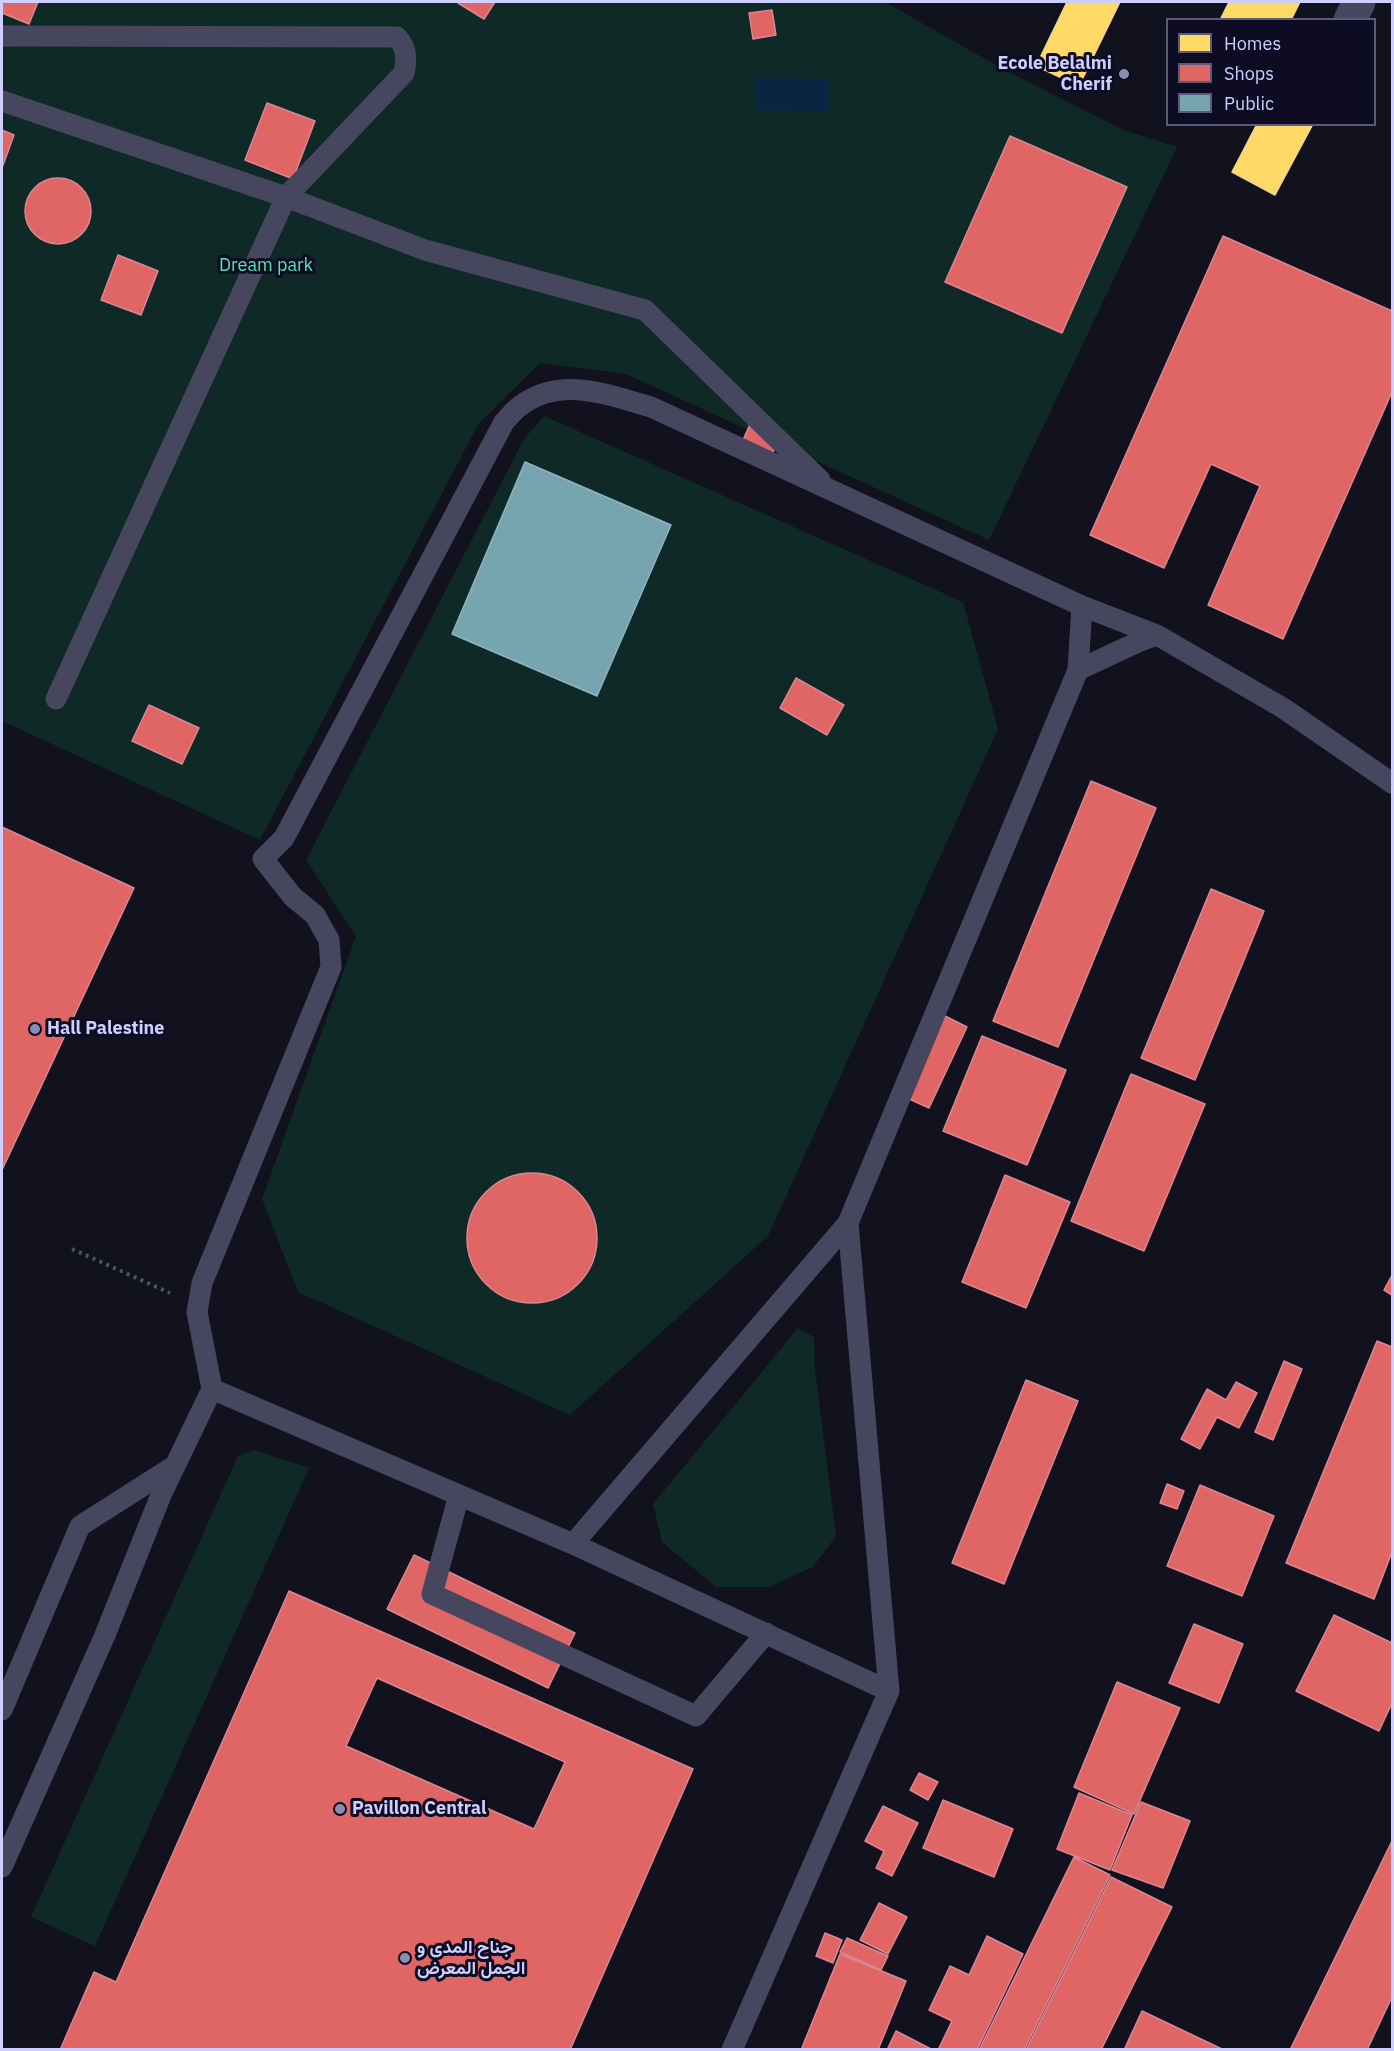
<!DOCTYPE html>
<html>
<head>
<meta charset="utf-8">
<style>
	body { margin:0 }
	#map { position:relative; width:1394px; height:2051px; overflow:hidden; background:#12111e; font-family:"IBM Plex Sans",sans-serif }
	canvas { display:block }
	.frame { position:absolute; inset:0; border:3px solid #cecfff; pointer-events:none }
	.legend { position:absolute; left:1166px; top:18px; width:210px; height:108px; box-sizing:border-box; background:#0d0c23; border:2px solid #5a5a7b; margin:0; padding:8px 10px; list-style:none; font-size:18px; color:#cecfff }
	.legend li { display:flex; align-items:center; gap:12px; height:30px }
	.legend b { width:30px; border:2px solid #5a5a7b }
</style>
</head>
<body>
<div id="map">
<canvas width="1394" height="2051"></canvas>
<div class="frame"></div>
<ul class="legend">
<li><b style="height:16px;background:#ffd966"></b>Homes</li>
<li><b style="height:16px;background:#e06666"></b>Shops</li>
<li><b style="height:16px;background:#76a5af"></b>Public</li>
</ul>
</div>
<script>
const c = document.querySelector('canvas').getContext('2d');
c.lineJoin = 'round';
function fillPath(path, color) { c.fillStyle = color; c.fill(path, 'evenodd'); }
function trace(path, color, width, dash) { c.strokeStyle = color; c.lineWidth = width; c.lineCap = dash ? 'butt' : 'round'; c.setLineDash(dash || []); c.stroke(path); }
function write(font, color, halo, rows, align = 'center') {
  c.font = font + ' "IBM Plex Sans",Vazirmatn,sans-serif'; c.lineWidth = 6; c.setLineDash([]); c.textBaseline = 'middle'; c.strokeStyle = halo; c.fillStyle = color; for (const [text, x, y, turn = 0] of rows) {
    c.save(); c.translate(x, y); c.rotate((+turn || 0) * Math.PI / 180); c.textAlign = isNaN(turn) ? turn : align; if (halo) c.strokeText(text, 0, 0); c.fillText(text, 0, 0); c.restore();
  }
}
fillPath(new Path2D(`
	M2,2H885L1003,69L1123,130L1177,147L989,540L626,374L540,363L479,423L260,840L2,721Z
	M544,416L963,602L998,729L768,1236L570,1415L298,1292L262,1199L356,936L306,860L524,439Z
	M798,1328L814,1337L815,1369L836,1536L813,1567L769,1587H716L662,1542L653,1504Z
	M254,1450L309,1468L95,1946L31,1917L238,1456Z`), '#0f2927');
fillPath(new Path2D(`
	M755,77L830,79L829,112L755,110Z`), '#0a2542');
const homes = new Path2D(`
	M1067,2H1120L1079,86L1036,66Z
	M1229,2H1300L1291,20H1220Z
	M1257,124H1313L1275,195L1232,172Z`);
fillPath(homes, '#ffd966');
trace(homes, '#f0d694', 1.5);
const shops = new Path2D(`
	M2,2H38L29,24L2,13Z
	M459,2H495L484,19L458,3Z
	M772,10L776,35L753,39L749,13Z
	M267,103L315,121L293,179L245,160Z
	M2,130L14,135L2,168Z
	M1010,136L1127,187L1062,333L945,282Z
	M25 211a33 33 0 1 1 66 0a33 33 0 1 1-66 0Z
	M1223,236L1392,311V392L1283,639L1208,605L1260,486L1211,464L1164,568L1090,535Z
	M118,255L158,271L141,315L101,300Z
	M751,422L781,434L773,452L743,440Z
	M796,678L844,705L827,735L780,708Z
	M149,705L199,728L182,764L132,741Z
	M1091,781L1156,808L1058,1047L993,1021Z
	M2,827L134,888L2,1170Z
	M1211,889L1264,911L1195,1080L1141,1058Z
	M945,1016L967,1027L929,1108L907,1098Z
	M982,1036L1066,1070L1027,1165L943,1131Z
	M1131,1074L1205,1104L1144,1251L1071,1221Z
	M467 1238a65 65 0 1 1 130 0a65 65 0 1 1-130 0Z
	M1005,1175L1070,1202L1026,1308L962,1282Z
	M1392,1275V1295L1384,1290Z
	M1377,1341L1392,1347V1552L1374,1599L1286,1563Z
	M1284,1361L1302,1369L1273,1440L1255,1432Z
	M1026,1380L1078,1401L1004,1584L952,1563Z
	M1236,1382L1257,1393L1239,1428L1217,1417L1200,1449L1181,1439L1207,1389L1226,1400Z
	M1167,1484L1184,1491L1177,1509L1160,1503Z
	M1200,1485L1274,1516L1242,1596L1167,1566Z
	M414,1555L575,1633L548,1688L387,1609Z
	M289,1591L693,1769L570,2050H60L94,1972L116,1982ZM377,1678L565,1762L534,1829L346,1746Z
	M1334,1615L1392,1643V1703L1379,1731L1296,1691Z
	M1194,1624L1243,1644L1219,1703L1169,1683Z
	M1117,1682L1180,1708L1134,1814L1074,1787Z
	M919,1773L938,1782L928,1800L910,1790Z
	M1079,1793L1132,1815L1110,1870L1057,1849Z
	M943,1800L1013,1829L994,1877L923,1848Z
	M1141,1802L1190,1821L1163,1888L1112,1870Z
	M883,1806L918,1823L892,1876L876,1868L884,1851L865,1841Z
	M1392,1841V1997L1367,2050H1290Z
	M1074,1857L1110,1875L1024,2050H979Z
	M1111,1877L1172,1907L1101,2050H1026Z
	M879,1903L907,1917L888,1954L860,1940Z
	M825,1933L842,1940L833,1963L816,1956Z
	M987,1936L1023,1954L977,2050H938L952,2021L929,2010L950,1966L969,1975Z
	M847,1938L888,1956L881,1970L840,1952Z
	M840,1954L906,1981L878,2050H801Z
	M1142,2011L1224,2050H1124Z
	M896,2031L933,2050H887Z`);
fillPath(shops, '#e06666');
trace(shops, '#db8694', 1.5);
const public = new Path2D(`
	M525,462L671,525L597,696L452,634Z`);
fillPath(public, '#76a5af');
trace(public, '#90b2c7', 1.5);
trace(new Path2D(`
	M72,1249L170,1293`), '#455864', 4, [3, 4.5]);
trace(new Path2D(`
	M2,36L397,37C407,48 407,59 404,73L286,197L2,101
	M1078,670L1082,606
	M56,699L286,197L425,250L645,310L820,480
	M212,1389L197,1312L202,1283L331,967L329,940L315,915L293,897L263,859L284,838L504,422C509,417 514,410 520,406C561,375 608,395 651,407L1082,606L1157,635
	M459,1495L432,1594L696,1716L766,1633
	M573,1544L889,1691
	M2,1710L80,1526L174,1466
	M2,1867L105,1635L161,1495L212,1389L573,1544L848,1223L1078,670L1138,642L1157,635L1283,708L1392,783
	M732,2050L889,1691L848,1223`), '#46475f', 21);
trace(new Path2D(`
	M1350,20L1359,2`), '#46475f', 33);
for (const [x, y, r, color] of [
	[1124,74,6,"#8c8cb0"],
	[35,1029,6,"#8c8cb0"],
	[340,1809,6,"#8c8cb0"],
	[405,1958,6,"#8c8cb0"]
]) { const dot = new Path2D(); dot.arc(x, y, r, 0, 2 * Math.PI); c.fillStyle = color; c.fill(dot); trace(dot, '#0d0c23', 2); }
write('bold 18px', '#cecfff', '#0d0c23', [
	["Ecole Belalmi",1112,64,"right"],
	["Cherif",1112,85,"right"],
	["Hall Palestine",47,1029],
	["Pavillon Central",352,1809],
	["جناح المدى و",417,1948],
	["الجمل المعرض",417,1969]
], 'left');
write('18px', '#54e6ae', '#0d0c23', [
	["Dream park",266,266]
]);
</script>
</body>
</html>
